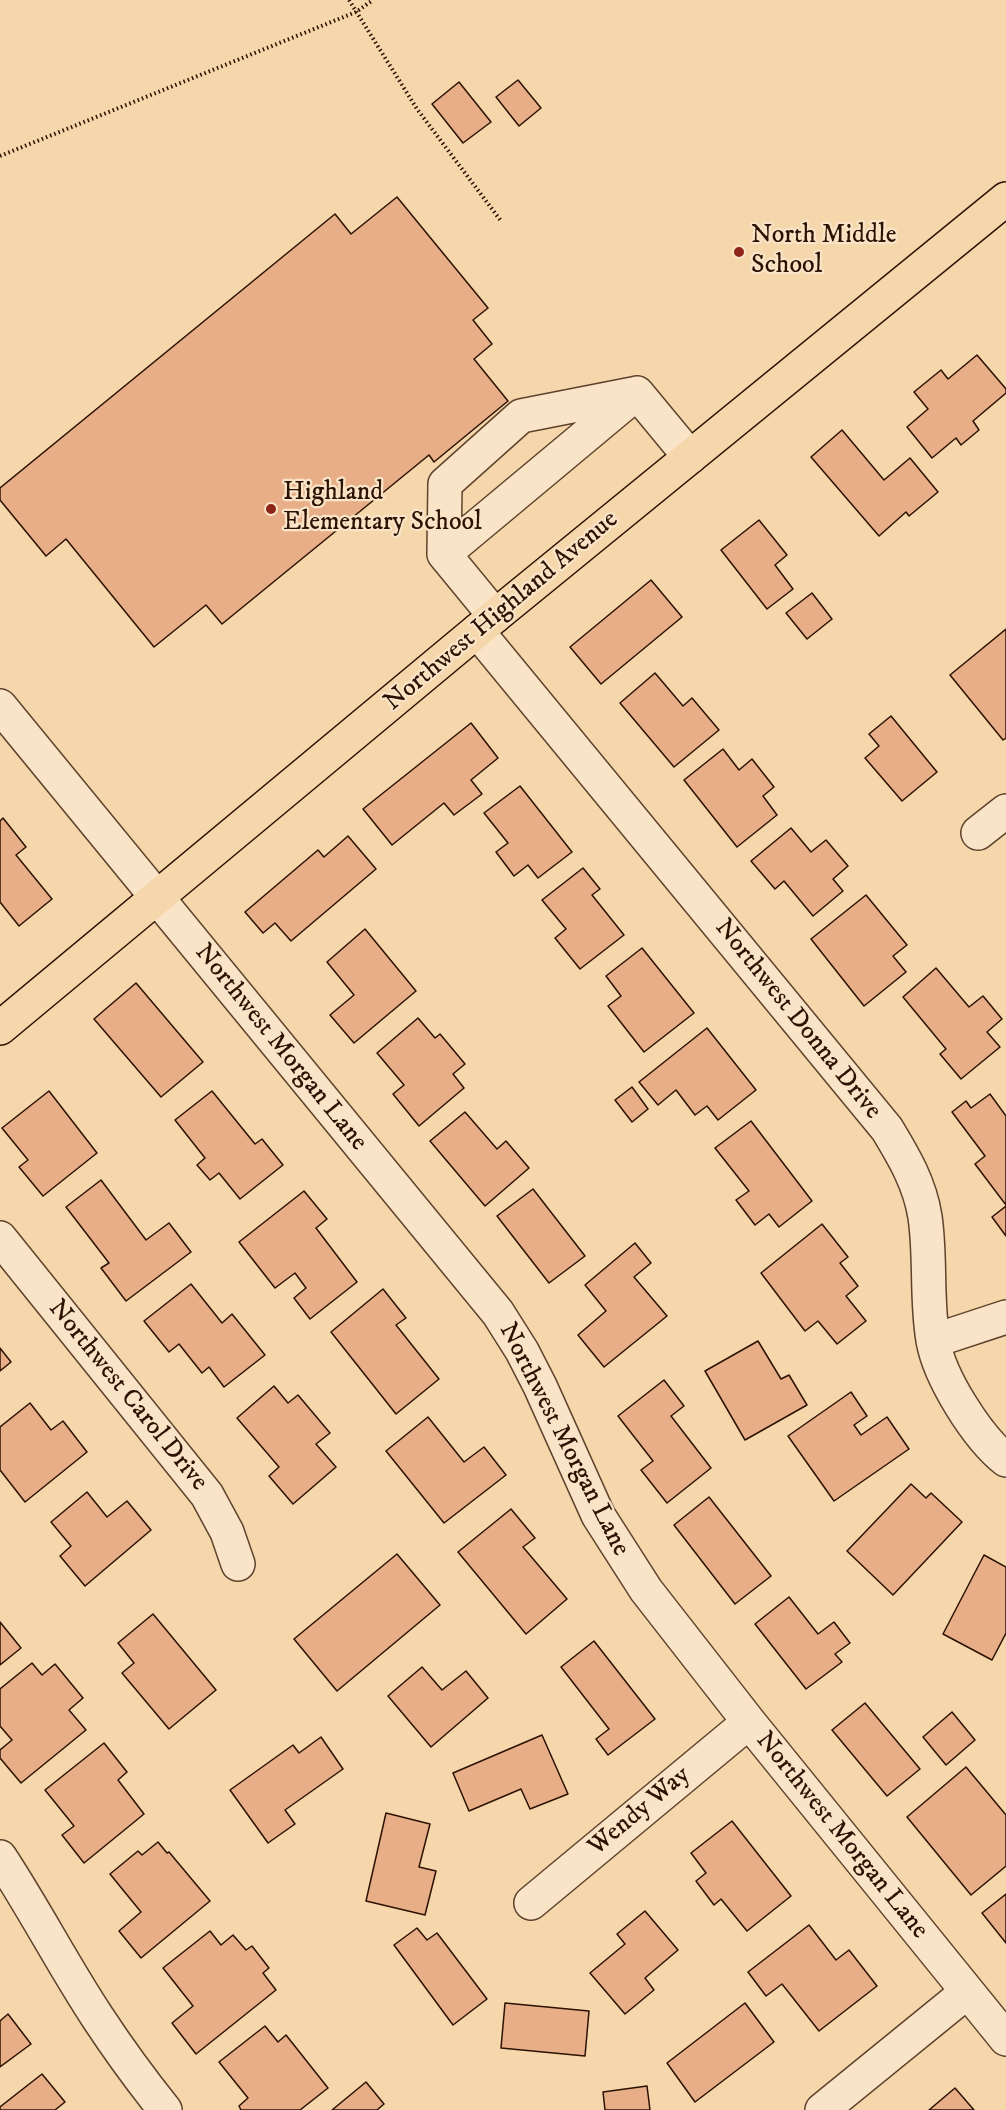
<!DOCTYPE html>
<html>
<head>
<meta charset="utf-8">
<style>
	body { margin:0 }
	canvas { display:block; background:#f6d6ab }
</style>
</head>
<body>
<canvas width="1006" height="2110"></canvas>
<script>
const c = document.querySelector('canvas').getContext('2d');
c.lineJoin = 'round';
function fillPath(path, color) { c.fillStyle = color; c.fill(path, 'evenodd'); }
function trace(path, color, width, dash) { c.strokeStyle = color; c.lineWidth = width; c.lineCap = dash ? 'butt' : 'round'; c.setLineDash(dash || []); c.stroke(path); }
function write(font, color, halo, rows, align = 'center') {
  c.font = font + ' "IM FELL DW Pica",serif'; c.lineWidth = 4.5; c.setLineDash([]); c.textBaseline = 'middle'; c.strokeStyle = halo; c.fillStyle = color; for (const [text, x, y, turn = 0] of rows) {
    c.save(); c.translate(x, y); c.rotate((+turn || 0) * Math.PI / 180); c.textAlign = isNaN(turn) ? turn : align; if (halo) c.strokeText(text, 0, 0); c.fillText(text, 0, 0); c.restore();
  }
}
const building = new Path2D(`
	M518,80L541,108L519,126L496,97Z
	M459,82L491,122L463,143L432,104Z
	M397,197L488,308L473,320L492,344L474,359L508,401L434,462L429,455L222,624L206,605L154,647L66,539L46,556L0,500V488L335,214L351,234Z
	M977,355L1006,389V393L973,421L979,430L961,445L956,438L932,458L907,427L928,409L914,392L941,370L948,379Z
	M842,430L884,480L910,458L938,492L909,516L906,512L879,536L811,457Z
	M759,520L787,555L775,565L793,589L767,609L721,550Z
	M651,580L682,617L601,684L570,647Z
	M812,593L832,619L807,639L786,613Z
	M1006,629V738L1003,740L950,675Z
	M655,673L683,706L692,698L719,730L674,767L620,703Z
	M891,716L937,772L902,801L865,758L879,746L869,734Z
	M471,723L498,758L471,780L482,794L454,815L444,803L392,845L363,809Z
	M723,749L739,770L752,759L774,787L763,796L777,815L737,847L684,780Z
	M520,786L572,852L538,878L528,865L514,876L496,852L508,843L484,813Z
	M3,818L26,847L16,855L52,899L19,926L0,902V821Z
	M791,828L811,852L826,840L848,866L833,879L843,891L813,916L784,881L775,889L751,861Z
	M348,836L376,869L291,941L275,923L263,933L245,912L318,850L324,857Z
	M583,868L600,889L592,895L624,935L580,969L555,938L566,929L542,900Z
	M866,895L907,945L893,956L906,972L864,1006L811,939Z
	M365,929L416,991L354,1043L330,1015L354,995L327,962Z
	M642,948L694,1013L644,1052L608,1006L621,996L606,976Z
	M936,968L969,1007L983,996L1002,1019L987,1032L1000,1047L961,1079L940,1054L946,1049L903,997Z
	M136,983L203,1062L161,1097L94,1019Z
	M418,1018L435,1038L440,1034L465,1064L453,1074L464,1088L419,1126L393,1094L404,1085L377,1053Z
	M707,1028L756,1090L718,1120L707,1106L695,1115L676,1090L658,1105L639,1082Z
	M632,1087L648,1109L632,1122L615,1100Z
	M49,1091L97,1153L43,1196L19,1167L28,1160L2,1128Z
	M212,1091L255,1144L262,1139L283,1165L240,1199L219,1173L210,1180L197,1165L205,1158L175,1120Z
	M990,1094L1006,1116V1205L975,1164L985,1156L952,1112L966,1101L971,1108Z
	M465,1112L497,1149L506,1141L529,1168L485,1206L430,1141Z
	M751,1121L812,1201L779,1227L769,1214L755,1225L736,1200L749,1191L715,1148Z
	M101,1180L146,1240L169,1223L191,1252L126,1301L101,1268L109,1263L66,1207Z
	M533,1189L585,1256L549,1283L497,1216Z
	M304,1191L327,1219L316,1228L357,1282L310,1319L294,1298L306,1288L295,1273L275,1288L239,1242Z
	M1006,1206V1236L992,1217Z
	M822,1224L848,1257L840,1263L858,1286L846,1296L866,1321L837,1344L818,1321L805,1331L761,1273Z
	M635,1243L651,1263L634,1277L667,1316L604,1367L578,1335L606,1311L585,1285Z
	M191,1284L222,1323L232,1314L265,1355L224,1387L209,1367L202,1373L179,1344L169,1352L144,1321Z
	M383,1289L406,1318L396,1325L439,1379L396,1414L331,1332Z
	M758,1341L781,1379L789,1375L807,1405L745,1440L705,1371Z
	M0,1348L11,1362L0,1371Z
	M664,1380L684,1406L671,1416L711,1468L667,1503L641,1470L653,1461L618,1416Z
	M274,1386L288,1403L298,1395L330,1433L316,1444L336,1467L293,1504L269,1476L279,1467L237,1418Z
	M851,1392L867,1416L854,1425L861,1435L887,1417L909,1449L834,1501L788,1436Z
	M30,1403L51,1430L63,1421L87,1452L25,1502L0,1470V1427Z
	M428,1417L464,1462L484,1447L506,1475L444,1523L386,1451Z
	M911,1484L926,1498L931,1493L962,1522L893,1595L847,1551Z
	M87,1492L107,1517L127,1501L151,1530L85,1586L60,1556L71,1546L51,1522Z
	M709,1497L771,1576L735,1604L674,1525Z
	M511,1509L535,1538L523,1547L567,1599L526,1634L458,1552Z
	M397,1554L440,1605L337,1691L294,1639Z
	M984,1555L1006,1567V1633L992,1660L943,1634Z
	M789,1597L818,1634L834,1622L850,1643L835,1654L842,1662L806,1689L755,1624Z
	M153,1614L216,1690L169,1729L122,1673L134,1663L118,1643Z
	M0,1622L21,1648L0,1665Z
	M594,1641L655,1719L608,1755L596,1739L609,1729L561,1667Z
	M32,1663L42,1675L55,1664L83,1698L69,1710L86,1730L21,1783L0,1758V1750L12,1740L0,1726V1689Z
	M422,1667L442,1690L466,1671L488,1698L431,1747L388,1696Z
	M865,1703L920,1769L887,1796L832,1730Z
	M952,1712L975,1740L946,1765L923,1737Z
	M542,1735L568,1794L530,1809L521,1789L469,1811L453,1773Z
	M321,1737L343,1769L285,1810L295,1824L268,1843L230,1790L293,1745L299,1753Z
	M104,1743L127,1772L118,1780L144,1814L84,1863L62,1835L74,1826L45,1790Z
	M966,1767L1006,1815V1866L971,1895L907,1817Z
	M386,1813L430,1824L419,1867L436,1871L425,1915L366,1901Z
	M732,1821L791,1896L747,1931L721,1899L714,1905L696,1881L706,1873L691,1853Z
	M158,1842L167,1853L169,1852L210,1901L141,1958L119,1931L141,1912L110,1874L138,1851L142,1855Z
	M1006,1894V1943L982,1913Z
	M645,1911L678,1950L645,1978L654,1990L625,2014L590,1973L625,1944L617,1934Z
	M809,1925L836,1960L849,1950L877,1986L819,2031L782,1984L766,1996L748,1972Z
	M417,1928L427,1940L437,1933L487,1999L453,2025L394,1945Z
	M210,1931L221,1945L233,1935L246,1950L252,1946L269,1968L263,1973L276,1990L196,2054L172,2023L193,2006L163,1968Z
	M505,2003L589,2011L585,2056L501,2048Z
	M745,2003L774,2042L695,2102L667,2063Z
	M8,2014L31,2044L0,2067V2021Z
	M265,2026L278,2042L286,2035L328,2088L300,2110H241L239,2106L248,2098L219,2062Z
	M42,2074L65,2102L55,2110H0V2107Z
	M366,2082L384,2104L377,2110H332Z
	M647,2086L650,2110H605L603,2092Z
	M955,2088L974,2110H929Z`);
fillPath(building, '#e8ae88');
trace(building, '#2b1202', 1.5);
const minor = new Path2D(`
	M444,554L445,484L521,416L633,394
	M495,616L444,554L637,393L690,457
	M477,631L887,1129C904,1157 920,1184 925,1217C931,1257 926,1300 933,1340C939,1377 977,1437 1006,1460
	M0,706L498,1313L522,1351L540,1386L598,1515L646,1590L749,1722L1006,2039
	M978,833L1006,811
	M0,1238L207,1495L227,1532L238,1564
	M933,1341L1006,1317
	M0,1857C35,1910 63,1965 98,2018C119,2050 141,2080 165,2110
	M531,1903L749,1722
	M822,2110L967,1992`);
const major = new Path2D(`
	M0,1028L495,616L1006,199`);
trace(minor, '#5e432c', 36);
trace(major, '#2b1202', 36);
trace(new Path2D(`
	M349,0L417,109L501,221
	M0,156L356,12L373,0`), '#2b1202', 4, [1.5, 3]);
trace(minor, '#f9e4c8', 33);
trace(major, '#f6d6ab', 33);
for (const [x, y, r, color] of [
	[739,252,6,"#8f2418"],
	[271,509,6,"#8f2418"]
]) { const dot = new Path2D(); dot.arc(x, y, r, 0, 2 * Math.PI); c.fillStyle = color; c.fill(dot); trace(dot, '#f9e4c8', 2); }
write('26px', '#2b1202', '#f9e4c8', [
	["North Middle",751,237],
	["School",751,267],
	["Highland",283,494],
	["Elementary School",283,524]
], 'left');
write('26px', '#2b1202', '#f9e4c8', [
	["Northwest Highland Avenue",502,612,-40],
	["Northwest Donna Drive",797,1020,51],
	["Northwest Morgan Lane",280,1048,51],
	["Northwest Carol Drive",127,1396,51],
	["Northwest Morgan Lane",563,1440,63],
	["Wendy Way",640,1812,-40],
	["Northwest Morgan Lane",841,1836,51]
]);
</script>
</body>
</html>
